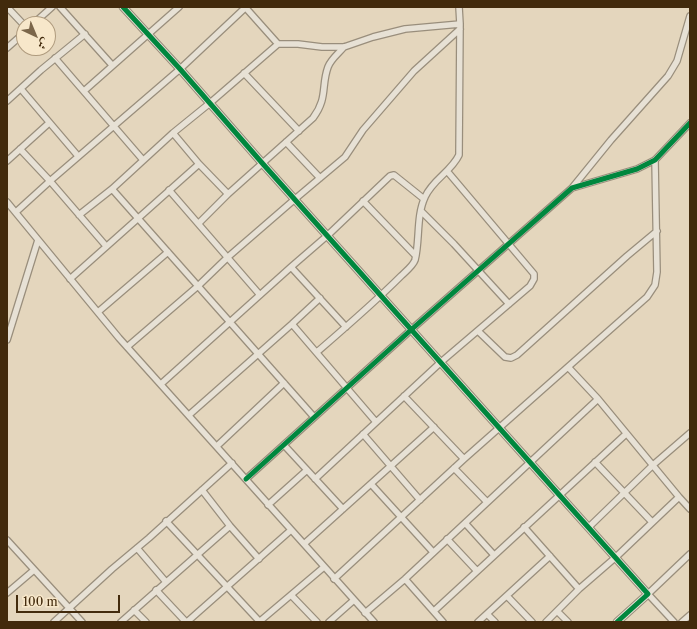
<!DOCTYPE html>
<html>
<head>
<meta charset="utf-8">
<style>
	body { margin:0 }
	#map { position:relative; width:697px; height:629px; overflow:hidden; background:#e4d6bd; font-family:"Libre Caslon Text",Amiri,serif }
	canvas { display:block }
	.frame { position:absolute; inset:0; border:8px solid #422a0c; pointer-events:none }
	.north { position:absolute; left:16px; top:16px; width:40px; height:40px; box-sizing:border-box; background:#f7e7ca; border:1px solid #af9b7e; border-radius:50%; rotate:136deg; font-size:11px; font-weight:700; line-height:16px; text-align:center; color:#422a0c }
	.north::after { content:''; display:block; margin:auto; width:14px; height:18px; background:#7b664a; clip-path:polygon(50% 0,100% 100%,50% 72%,0 100%) }
	.scale { position:absolute; left:16px; top:595px; width:104px; height:18px; box-sizing:border-box; border:2px solid #422a0c; border-top:0; padding-left:5px; font-size:12px; line-height:14px; white-space:nowrap; color:#422a0c; -webkit-text-stroke:3px #f7e7ca; paint-order:stroke }
</style>
</head>
<body>
<div id="map">
<canvas width="697" height="629"></canvas>
<div class="frame"></div>
<div class="north">ش</div>
<div class="scale">100 m</div>
</div>
<script>
const c = document.querySelector('canvas').getContext('2d');
c.lineJoin = 'round';
function trace(path, color, width, dash) { c.strokeStyle = color; c.lineWidth = width; c.lineCap = dash ? 'butt' : 'round'; c.setLineDash(dash || []); c.stroke(path); }
const minor = new Path2D(`
	M7,7L24,25
	M60,7L112,65
	M245,7L278,44
	M33,24L52,7
	M7,48L24,33
	M55,58L143,160
	M244,73L299,131
	M21,89L78,156
	M84,91L179,7
	M7,101L41,70L85,34
	M173,133L199,164L228,194
	M286,142L320,178
	M20,149L50,181L106,246
	M7,161L49,123
	M572,188L611,140L668,76L677,61L690,16
	M112,189L314,417
	M169,190L260,295
	M363,201L415,255
	M7,202L119,338L374,622
	M421,211L454,244L509,304
	M16,212L50,181L180,69L246,7
	M79,215L112,189L173,133L210,103L278,44H298L322,47H344L373,37L405,29L460,24
	M199,223L228,194L313,118C328,98 321,86 328,67C331,59 338,54 344,47
	M291,267L346,327
	M70,279L199,164
	M98,312L168,252
	M292,324L376,422
	M478,331L505,357L511,358L517,355L627,256L657,231
	M7,340L38,240
	M127,347L198,286L228,257L295,199L345,157L363,130L414,71L460,29
	M317,352C346,327 374,303 401,276C405,272 413,266 415,260C420,241 416,216 425,197C433,179 451,172 459,155L460,24L459,7
	M568,367L598,399L679,497
	M161,384L291,267L328,235L390,176L394,175L424,199
	M404,396L464,459
	M189,415L292,324L320,298
	M363,434L420,500
	M284,445L343,509
	M217,446L284,383
	M595,462L652,522
	M454,468L487,502
	M246,479L412,329L572,188L637,169L655,160L690,123
	M315,479L441,362L530,286L534,279V274L447,171
	M371,484L433,552
	M202,490L230,526L259,559
	M268,505L307,470
	M166,521L260,622
	M465,523L494,555
	M524,527L579,589
	M589,527L653,465L690,433
	M447,539L477,571
	M7,540L82,622
	M304,544L434,427
	M137,548L166,582
	M334,579L464,459L647,297L655,285L657,272L655,160
	M405,579L443,622
	M156,590L186,622
	M7,593L34,570
	M291,595L317,622
	M507,596L532,622
	M134,610L146,622
	M434,611L626,434
	M557,611L568,622
	M365,613L405,579L598,399
	M487,614L495,622
	M54,622L112,569L149,538L232,463
	M121,622L230,526
	M187,622L291,530
	M259,622L324,567
	M329,622L354,600
	M478,622L550,556
	M546,622L579,589L616,557L679,497L690,509
	M674,622L648,594L690,554
	M682,622L690,615`);
const tertiary = new Path2D(`
	M123,7L180,69L263,164L648,594L617,622`);
trace(minor, '#998e7c', 8);
trace(tertiary, '#998e7c', 9);
trace(minor, '#e7e1d5', 5.5);
trace(tertiary, '#e7e1d5', 7);
trace(new Path2D(`
	M123,7L180,69L263,164L648,594L617,622
	M246,479L412,329L572,188L637,169L655,160L690,123`), '#00873e', 5);
</script>
</body>
</html>
